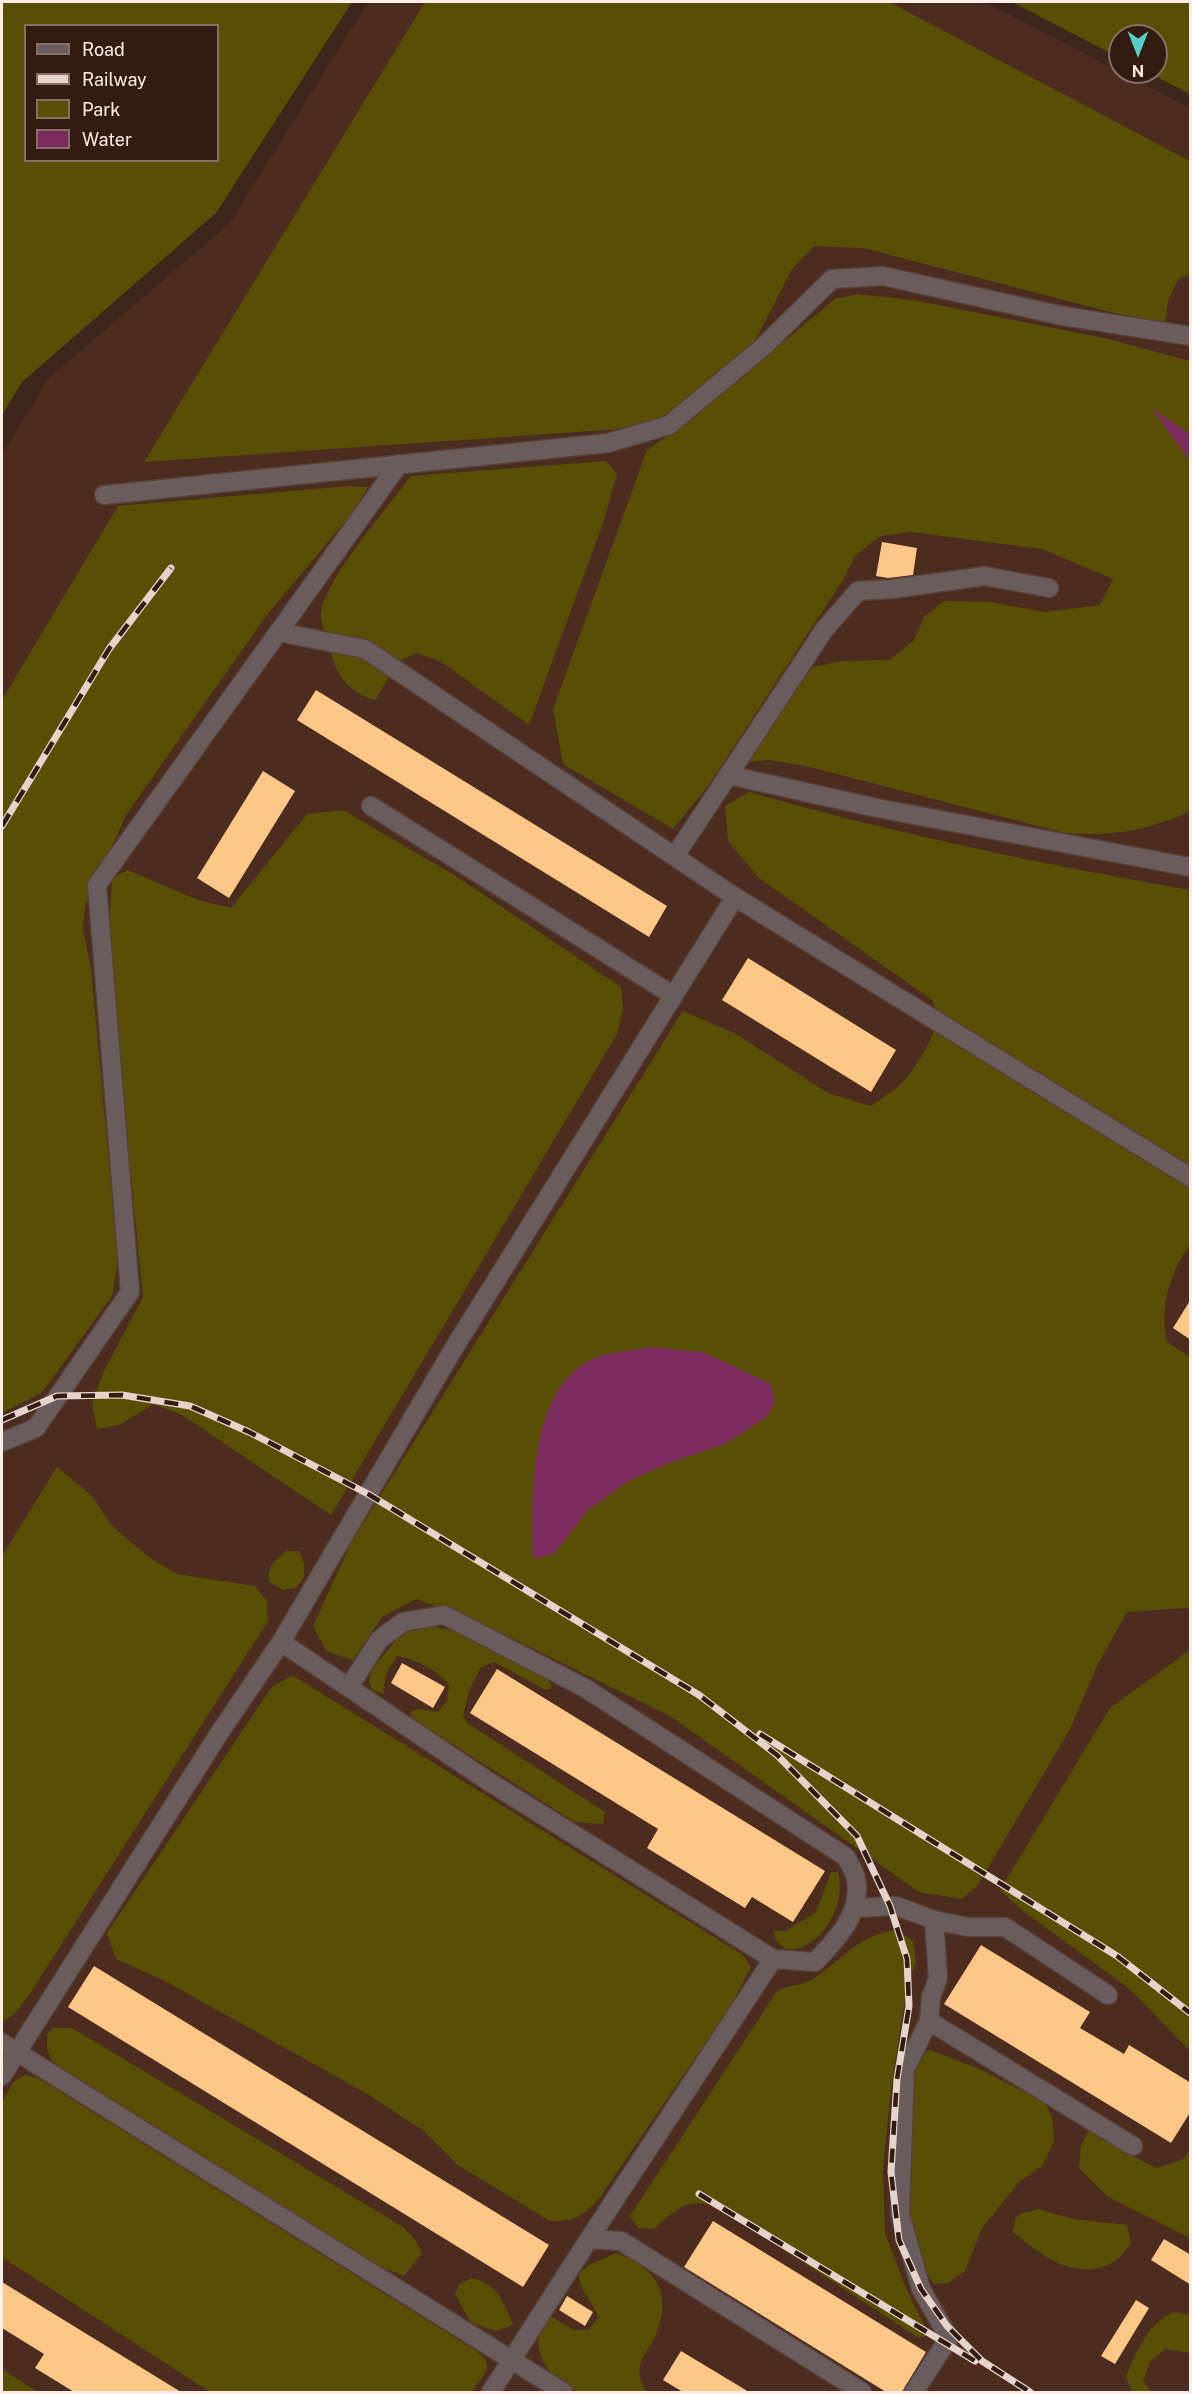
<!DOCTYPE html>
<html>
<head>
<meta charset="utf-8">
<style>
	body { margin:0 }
	#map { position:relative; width:1192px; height:2394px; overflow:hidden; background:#3d251b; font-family:"Public Sans",sans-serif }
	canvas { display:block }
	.frame { position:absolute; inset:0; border:3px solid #ffeee7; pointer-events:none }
	.legend { position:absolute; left:24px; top:24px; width:195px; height:138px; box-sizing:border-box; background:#331b12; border:2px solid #856f67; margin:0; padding:8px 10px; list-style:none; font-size:18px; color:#ffeee7 }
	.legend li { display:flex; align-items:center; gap:12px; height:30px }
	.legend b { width:30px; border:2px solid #856f67 }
	.north { position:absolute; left:1108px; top:24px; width:60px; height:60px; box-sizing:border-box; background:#331b12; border:2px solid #856f67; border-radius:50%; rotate:180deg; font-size:16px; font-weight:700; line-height:24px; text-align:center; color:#ffeee7 }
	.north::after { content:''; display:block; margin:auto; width:21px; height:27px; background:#55cec5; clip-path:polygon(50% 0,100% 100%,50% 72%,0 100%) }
</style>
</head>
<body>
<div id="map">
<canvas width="1192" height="2394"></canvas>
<div class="frame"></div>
<ul class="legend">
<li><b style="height:8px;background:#6a5c5d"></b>Road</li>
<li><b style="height:8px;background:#e5d3cc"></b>Railway</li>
<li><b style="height:16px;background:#584f05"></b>Park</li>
<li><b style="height:16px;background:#7a2a5d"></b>Water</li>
</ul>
<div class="north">N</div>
</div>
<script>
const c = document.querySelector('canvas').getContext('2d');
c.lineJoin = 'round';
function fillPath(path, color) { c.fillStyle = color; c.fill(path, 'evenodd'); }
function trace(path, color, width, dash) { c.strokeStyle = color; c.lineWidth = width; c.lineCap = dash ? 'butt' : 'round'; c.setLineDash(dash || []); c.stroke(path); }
fillPath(new Path2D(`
	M368,2H985L1190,108V2392H2V454L49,378L229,224Z`), '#4b2c1f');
fillPath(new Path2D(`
	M2,2H352L216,213L22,382L2,415ZM26,26H218V160H26Z
	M425,2H889L1190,161V274L1178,279L1168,301L1165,326L863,248L814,246L792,269L750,351L649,427L144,462Z
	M1012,2H1190V94L1147,72H1156V36H1120V58Z
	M856,294L913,300L1108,339L1190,361V811C1150,830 1110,837 1065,833L810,767L770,760L747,762L809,668L842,661L890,660L914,640L924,617L944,601L989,602L1045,612L1100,605L1113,579L1042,549L911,532L880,536L855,556L843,580L708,786L673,829L563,764L553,709L647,450L681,427L835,299Z
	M606,461L617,474L603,523L529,725L440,661L416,653L399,661L375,700C350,693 337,677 331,652C328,641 322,627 321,616C321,583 390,505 411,476Z
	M349,486L368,487L358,506L266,616L126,815L85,906L83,929L91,969L118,1261L112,1296L50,1382L41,1393L2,1413V700L118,506Z
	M749,792C895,834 1042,864 1190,890V1244C1170,1274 1159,1306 1167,1342L1190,1357V1615L1188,1608L1127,1612L1097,1666L1070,1729L978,1885L962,1899L919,1892L670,1716L483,1624L416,1599L382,1617L353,1660L326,1651L313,1626L352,1541L683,1011L736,1034L828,1093L871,1106C882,1098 896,1090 905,1080C920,1061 946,1024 932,1000L759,878L728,841L725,806Z
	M343,810L454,875L621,987L623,1009L617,1034L331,1515L182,1415L154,1404L119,1425L97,1429L92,1403L104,1371L143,1297L108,943L112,878L128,870L198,900L231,908L307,814Z
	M57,1467L92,1496L112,1526L150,1558L177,1574L255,1586L267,1601L268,1621L29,1995L15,2013L2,2022V1556Z
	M287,1551H299L304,1563V1577L296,1588L283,1590L270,1582C266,1566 275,1560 287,1551Z
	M424,1625C463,1629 516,1659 549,1681L552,1688L546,1690L494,1662L481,1667L469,1691L463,1716L467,1723L605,1812L603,1824L575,1822L413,1719L410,1712L418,1709L438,1712L447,1701L449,1686C440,1671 415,1659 397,1656L386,1674L383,1694L371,1689L369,1680L372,1669L405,1630Z
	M1190,1650V2051L1131,1990L1023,1911L1000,1890L1110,1708Z
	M292,1675L743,1955L751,1967L730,2007L600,2197C585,2215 572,2224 548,2220L458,2165L424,2131L364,2092L165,1981L116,1959L107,1933L271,1688Z
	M831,1872H838C852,1924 785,1979 773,1931H786L816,1912Z
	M897,1930L913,1941L916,1963L907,1985L891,2089L883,2168L885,2233L905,2286L929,2335L919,2338L717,2206C686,2198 677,2209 654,2229L638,2228L630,2216L777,1991C789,1985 804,1985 813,1979C845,1959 856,1935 897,1930Z
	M53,2028H72L403,2227L415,2240L422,2253L404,2276L383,2268L55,2068L47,2049V2034Z
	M930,2050L977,2068L1045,2102L1052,2117L1054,2141L1043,2165L1019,2182L982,2228L965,2271L948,2283L934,2284L927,2275L909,2210L911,2077L922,2053Z
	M26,2075L38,2078L478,2352L486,2360L487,2370L472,2392H210L2,2257V2102L14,2081Z
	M1089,2129L1126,2153L1157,2168L1184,2159L1190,2148V2238L1108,2197L1079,2168L1081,2146Z
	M1039,2209L1073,2219L1127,2225L1131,2243C1126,2249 1120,2259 1112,2263C1075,2282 1041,2255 1013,2232L1015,2218L1022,2213Z
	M616,2253C658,2268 673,2295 655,2337C651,2346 641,2357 640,2366C638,2375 642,2386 647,2392C626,2392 603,2394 582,2392C576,2392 570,2387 565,2384C542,2370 529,2343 547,2318H554L573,2330H588L598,2319C595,2301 579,2293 579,2274L587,2266Z
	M471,2278C498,2283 503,2301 513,2325L496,2331L471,2323L455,2294L459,2285Z
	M1174,2312L1190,2315V2353L1165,2349L1150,2362L1143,2381L1152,2392H1132L1126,2377C1137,2351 1147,2324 1174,2312Z
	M2,2369L38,2392H2Z`), '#584f05');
fillPath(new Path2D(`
	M1151,408L1190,434V460Z
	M649,1347L703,1352L771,1384L775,1403L766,1417L725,1444L669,1463L627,1482L588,1510L554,1554L533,1559C531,1499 528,1388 594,1358C610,1352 632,1351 649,1347Z`), '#7a2a5d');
fillPath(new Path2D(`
	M882,542L917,548L913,575L888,578L876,576Z
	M316,690L667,906L649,937L297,720Z
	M263,771L295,791L229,898L197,878Z
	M748,958L896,1050L871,1092L722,1000Z
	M1191,1299V1340L1173,1328Z
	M402,1663L445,1687L433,1708L391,1683Z
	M497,1669L825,1871L793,1922L752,1897L745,1908L647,1848L658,1829L470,1713Z
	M981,1945L1090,2012L1080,2028L1124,2054L1129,2045L1191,2083V2111L1171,2143L944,2004Z
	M94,1966L549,2245L523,2287L68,2007Z
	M713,2221L926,2352L902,2392H886L684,2267Z
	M1164,2239L1191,2255V2285L1151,2260Z
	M2,2282L181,2392H74L35,2368L44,2354L2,2328Z
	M567,2296L593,2312L585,2326L559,2310Z
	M1136,2300L1149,2308L1115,2364L1101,2356Z
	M681,2351L749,2392H683L663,2380Z`), '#fbc787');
const minor = new Path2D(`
	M104,495L608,443L669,425L763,347L832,279L883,276L1063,316L1190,336
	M278,632L365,649L735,897L1190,1177
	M728,775L877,808L1190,867
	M371,806L674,996
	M675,856L824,630L858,591L892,589L985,576L1049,588
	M2,1442L36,1428L130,1292L97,885L399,464
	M281,1642L488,1781L773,1959L815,1962C837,1939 862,1914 856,1879C855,1872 849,1863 846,1857L585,1688L444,1615L403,1622L379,1640L349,1687
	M854,1908L896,1906L934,1920L968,1927H1005L1108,1995
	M934,1920L938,1978L931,1997L929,2021L1133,2146
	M2,2043L563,2392
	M2,2076L220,1732L281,1642L454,1348L735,897
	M589,2239L773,1959
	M491,2392L589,2239L621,2241L862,2392
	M914,2392L949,2338L921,2289L900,2214L905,2069L929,2021`);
trace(minor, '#584138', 21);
trace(minor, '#6a5c5d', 18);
const rail = new Path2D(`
	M2,826L109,649L171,568
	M2,1420L57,1396L122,1395L190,1406L249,1432L368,1494L699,1695L777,1755L857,1836L890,1906L907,1959L909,2006L897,2079L891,2172L899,2240L921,2289L947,2326L982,2361L1030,2392
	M760,1734L1117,1956L1190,2013
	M699,2194L975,2361`);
trace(rail, '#e5d3cc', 7);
trace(rail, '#331b12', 4.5, [14]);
</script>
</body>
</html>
